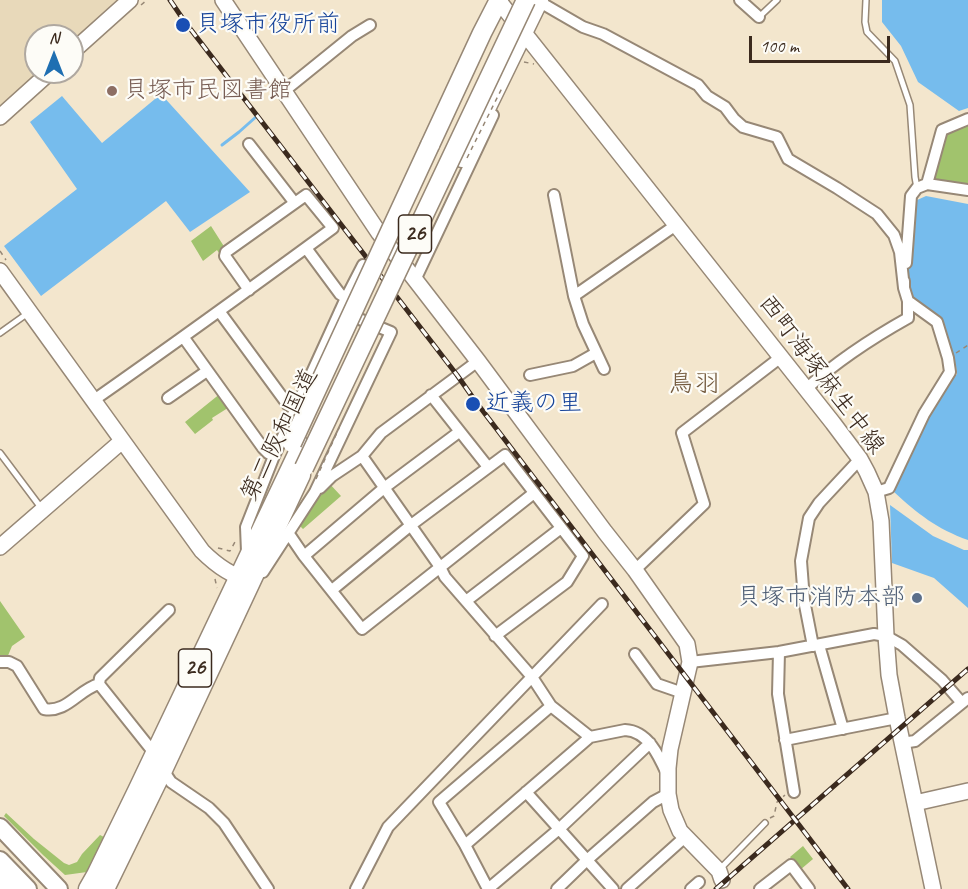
<!DOCTYPE html>
<html>
<head>
<meta charset="utf-8">
<style>
	body { margin:0 }
	#map { position:relative; width:968px; height:889px; overflow:hidden; background:#f3e6cd; font-family:Caveat,sans-serif }
	canvas { display:block }
	.north { position:absolute; left:24px; top:24px; width:60px; height:60px; box-sizing:border-box; background:#fdfcf7; border:2px solid #afa8a0; border-radius:50%; rotate:0deg; font-size:16px; font-weight:700; line-height:24px; text-align:center; color:#3b2a1e }
	.north::after { content:''; display:block; margin:auto; width:21px; height:27px; background:#1f6fb2; clip-path:polygon(50% 0,100% 100%,50% 72%,0 100%) }
	.scale { position:absolute; left:749px; top:36px; width:141px; height:27px; box-sizing:border-box; border:3px solid #3b2a1e; border-top:0; padding-left:8px; font-size:18px; line-height:21px; white-space:nowrap; color:#3b2a1e; -webkit-text-stroke:4px #fdfcf7; paint-order:stroke }
</style>
</head>
<body>
<div id="map">
<canvas width="968" height="889"></canvas>
<div class="north">N</div>
<div class="scale">100 m</div>
</div>
<script>
const ctx = document.querySelector('canvas').getContext('2d');
ctx.lineJoin = 'round';
function fill(path, color) {
  ctx.fillStyle = color;
  ctx.fill(path, 'evenodd');
}
function strokePath(path, color, width, dash) {
  ctx.strokeStyle = color;
  ctx.lineWidth = width;
  ctx.lineCap = dash ? 'butt' : 'round';
  ctx.setLineDash(dash || []);
  ctx.stroke(path);
}
function label(font, color, halo, rows, align = 'center') {
  ctx.font = font + ' Caveat,"Klee One",sans-serif';
  ctx.lineWidth = 4.5;
  ctx.setLineDash([]);
  ctx.textBaseline = 'middle';
  ctx.strokeStyle = halo;
  ctx.fillStyle = color;
  for (const [text, x, y, turn = 0] of rows) {
    ctx.save();
    ctx.translate(x, y);
    ctx.rotate((+turn || 0) * Math.PI / 180);
    ctx.textAlign = isNaN(turn) ? turn : align;
    if (halo) ctx.strokeText(text, 0, 0);
    ctx.fillText(text, 0, 0);
    ctx.restore();
  }
}
fill(new Path2D(`
	M0,0H122L72,44V36H36V72H40L0,107Z`), '#e8d9ba');
fill(new Path2D(`
	M968,124V188L932,181L943,136L950,130Z
	M211,226L225,248L219,253L217,250L203,261L191,241Z
	M221,393L231,406L212,418L213,420L195,434L185,422Z
	M328,482L341,496L303,529L298,524Z
	M0,601L25,637L12,646L7,658H0Z
	M6,813L34,839L64,863L69,865L77,862L82,854L100,835L104,837L87,872L65,875L43,855L4,816Z
	M803,846L813,859L800,870L790,857Z`), '#a1c36d');
fill(new Path2D(`
	M882,0H968V108L959,111L918,82L901,46L882,22Z
	M161,94L250,192L190,232L166,201L41,296L4,246L77,189L30,122L62,96L102,143Z
	M926,196L968,204V540C937,529 918,514 894,492L899,474L929,411L957,374L956,366L942,322L935,313L911,296L907,285L915,201Z
	M890,505L933,536L964,550H968V608L934,578L892,563Z`), '#76bced');
strokePath(new Path2D(`
	M222,145L239,132L257,116`), '#76bced', 3);
const lane = new Path2D(`
	M866,0L865,22L867,32L895,61L910,105L915,177L917,188
	M759,17L777,0
	M0,333L28,313
	M0,453L42,509
	M720,869L765,823`);
const street = new Path2D(`
	M740,0L759,17
	M538,1L583,27L603,34L698,85L707,96L725,107L734,119L743,127L777,137L788,159L837,188L877,214L894,235L900,252L904,288
	M284,91L352,36L370,25
	M249,144L294,202
	M927,184L968,190
	M554,195L574,296L583,324L604,369
	M306,248L340,294L346,298
	M906,263L911,196L917,188L927,184L942,130L968,119
	M415,280L493,115
	M574,296L676,225
	M219,311L288,405L296,409
	M184,338L263,448L268,453L274,456
	M530,375L573,366L596,353
	M806,389C835,363 874,337 908,318V301L904,288V281
	M431,395L488,467
	M168,398L207,371
	M94,400C174,344 254,286 333,228L306,195L226,252L225,256L249,290
	M362,456L440,567L445,577L532,677L551,706L590,737L625,730C648,731 659,756 667,774
	M320,488L332,476L362,456L381,433L478,361
	M876,492L889,488L924,414L950,372L948,358L937,322L908,301
	M289,534L304,556L362,629L534,493
	M247,552L246,527L274,456L346,298L363,265
	M304,556L384,488L459,432
	M635,570L704,504L682,433L781,357
	M263,572L315,492L391,332L340,311
	M332,590L411,525L505,455L583,556L567,582L495,636
	M466,601L561,528
	M169,610L100,678L99,684L154,753L163,770L171,782L209,808L224,823L268,889
	M819,645L843,729
	M813,646L804,600L801,561L809,518L819,503L860,459
	M779,652L778,694L794,792
	M635,654L657,684L683,693
	M0,662H9L17,666L44,709C67,713 78,690 99,684
	M690,662L779,652L874,634L886,636L902,645L942,680L962,703
	M785,740L897,718
	M902,743L915,741L968,698
	M526,792L613,889
	M465,845L590,737
	M356,889L388,827L602,604
	M488,889L465,845L439,802L551,706
	M488,889L559,829L650,743
	M557,889L587,860L653,802L668,794
	M627,889L685,837
	M691,889L699,882
	M760,889L791,865L809,889`);
const secondary = new Path2D(`
	M223,0L379,233L478,361L605,532L635,570L687,644L690,662L670,749L668,768V794L671,810L680,831L719,871L722,880
	M498,0L833,423L860,459L867,472L876,492L881,521L886,636L889,675L897,718L933,889
	M72,52L130,0
	M0,117L50,72
	M0,271L202,551C215,564 231,576 249,580
	M0,547L122,441
	M915,803L968,791`);
const primary = new Path2D(`
	M0,827L59,889
	M0,860L28,889
	M0,879L10,889`);
const highway = new Path2D(`
	M430,145L482,33L499,0
	M462,158L539,0
	M88,889L96,875L137,791L301,446
	M105,889L163,770L301,475`);
strokePath(lane, '#978876', 8);
strokePath(street, '#978876', 14);
strokePath(secondary, '#978876', 18);
strokePath(primary, '#978876', 20);
strokePath(highway, '#978876', 21);
strokePath(new Path2D(`
	M141,5L147,0
	M524,62L534,64
	M0,251L6,260
	M956,353L968,345
	M218,548L230,551L236,540
	M215,579L217,588
	M770,818L774,816L777,802L785,795`), '#978876', 1.5, [4.5, 4.5]);
strokePath(lane, '#fff', 5);
strokePath(street, '#fff', 10);
strokePath(secondary, '#fff', 15);
strokePath(primary, '#fff', 16);
strokePath(highway, '#fff', 18);
const rail = new Path2D(`
	M170,0L185,22L457,375L476,402L848,889
	M716,889L968,669`);
strokePath(rail, '#3b2a1e', 5);
strokePath(rail, '#fdfcf7', 3, [9]);
const highwayBridge = new Path2D(`
	M292,443L430,145
	M304,468L526,0`);
strokePath(highwayBridge, '#978876', 21, []);
strokePath(new Path2D(`
	M467,158L502,88
	M316,479L339,428`), '#978876', 1.5, [4.5, 4.5]);
strokePath(highwayBridge, '#fff', 18);
for (const [x, y, r, color] of [
	[183,25,8,"#1a4fb4"],
	[112,91,6,"#8d6e63"],
	[473,404,8,"#1a4fb4"],
	[917,598,6,"#5c6f8a"]
]) {
  const dot = new Path2D();
  dot.arc(x, y, r, 0, 2 * Math.PI);
  ctx.fillStyle = color;
  ctx.fill(dot);
  strokePath(dot, '#fdfcf7', 2);
}
for (const [x, y, w] of [
	[415,234,33],
	[195,668,33]
]) {
  const box = new Path2D();
  box.roundRect(x - w / 2, y - 19, w, 38, 4.5);
  ctx.fillStyle = '#fdfcf7';
  ctx.fill(box);
  strokePath(box, '#3b2a1e', 1.5);
}
label('bold 22px', '#3b2a1e', null, [
	["26",415,234],
	["26",195,668]
]);
label('24px', '#164399', '#fdfcf7', [
	["貝塚市役所前",196,25],
	["近義の里",486,404]
], 'left');
label('24px', '#785e54', '#fdfcf7', [
	["貝塚市民図書館",124,91]
], 'left');
label('24px', '#3b2a1e', '#fdfcf7', [
	["西町海塚麻生中線",821,375,53],
	["第二阪和国道",280,435,-64]
]);
label('24px', '#4e5e75', '#fdfcf7', [
	["貝塚市消防本部",905,598]
], 'right');
label('26px', '#745b3f', '#fdfcf7', [
	["鳥羽",694,384]
]);
</script>
</body>
</html>
